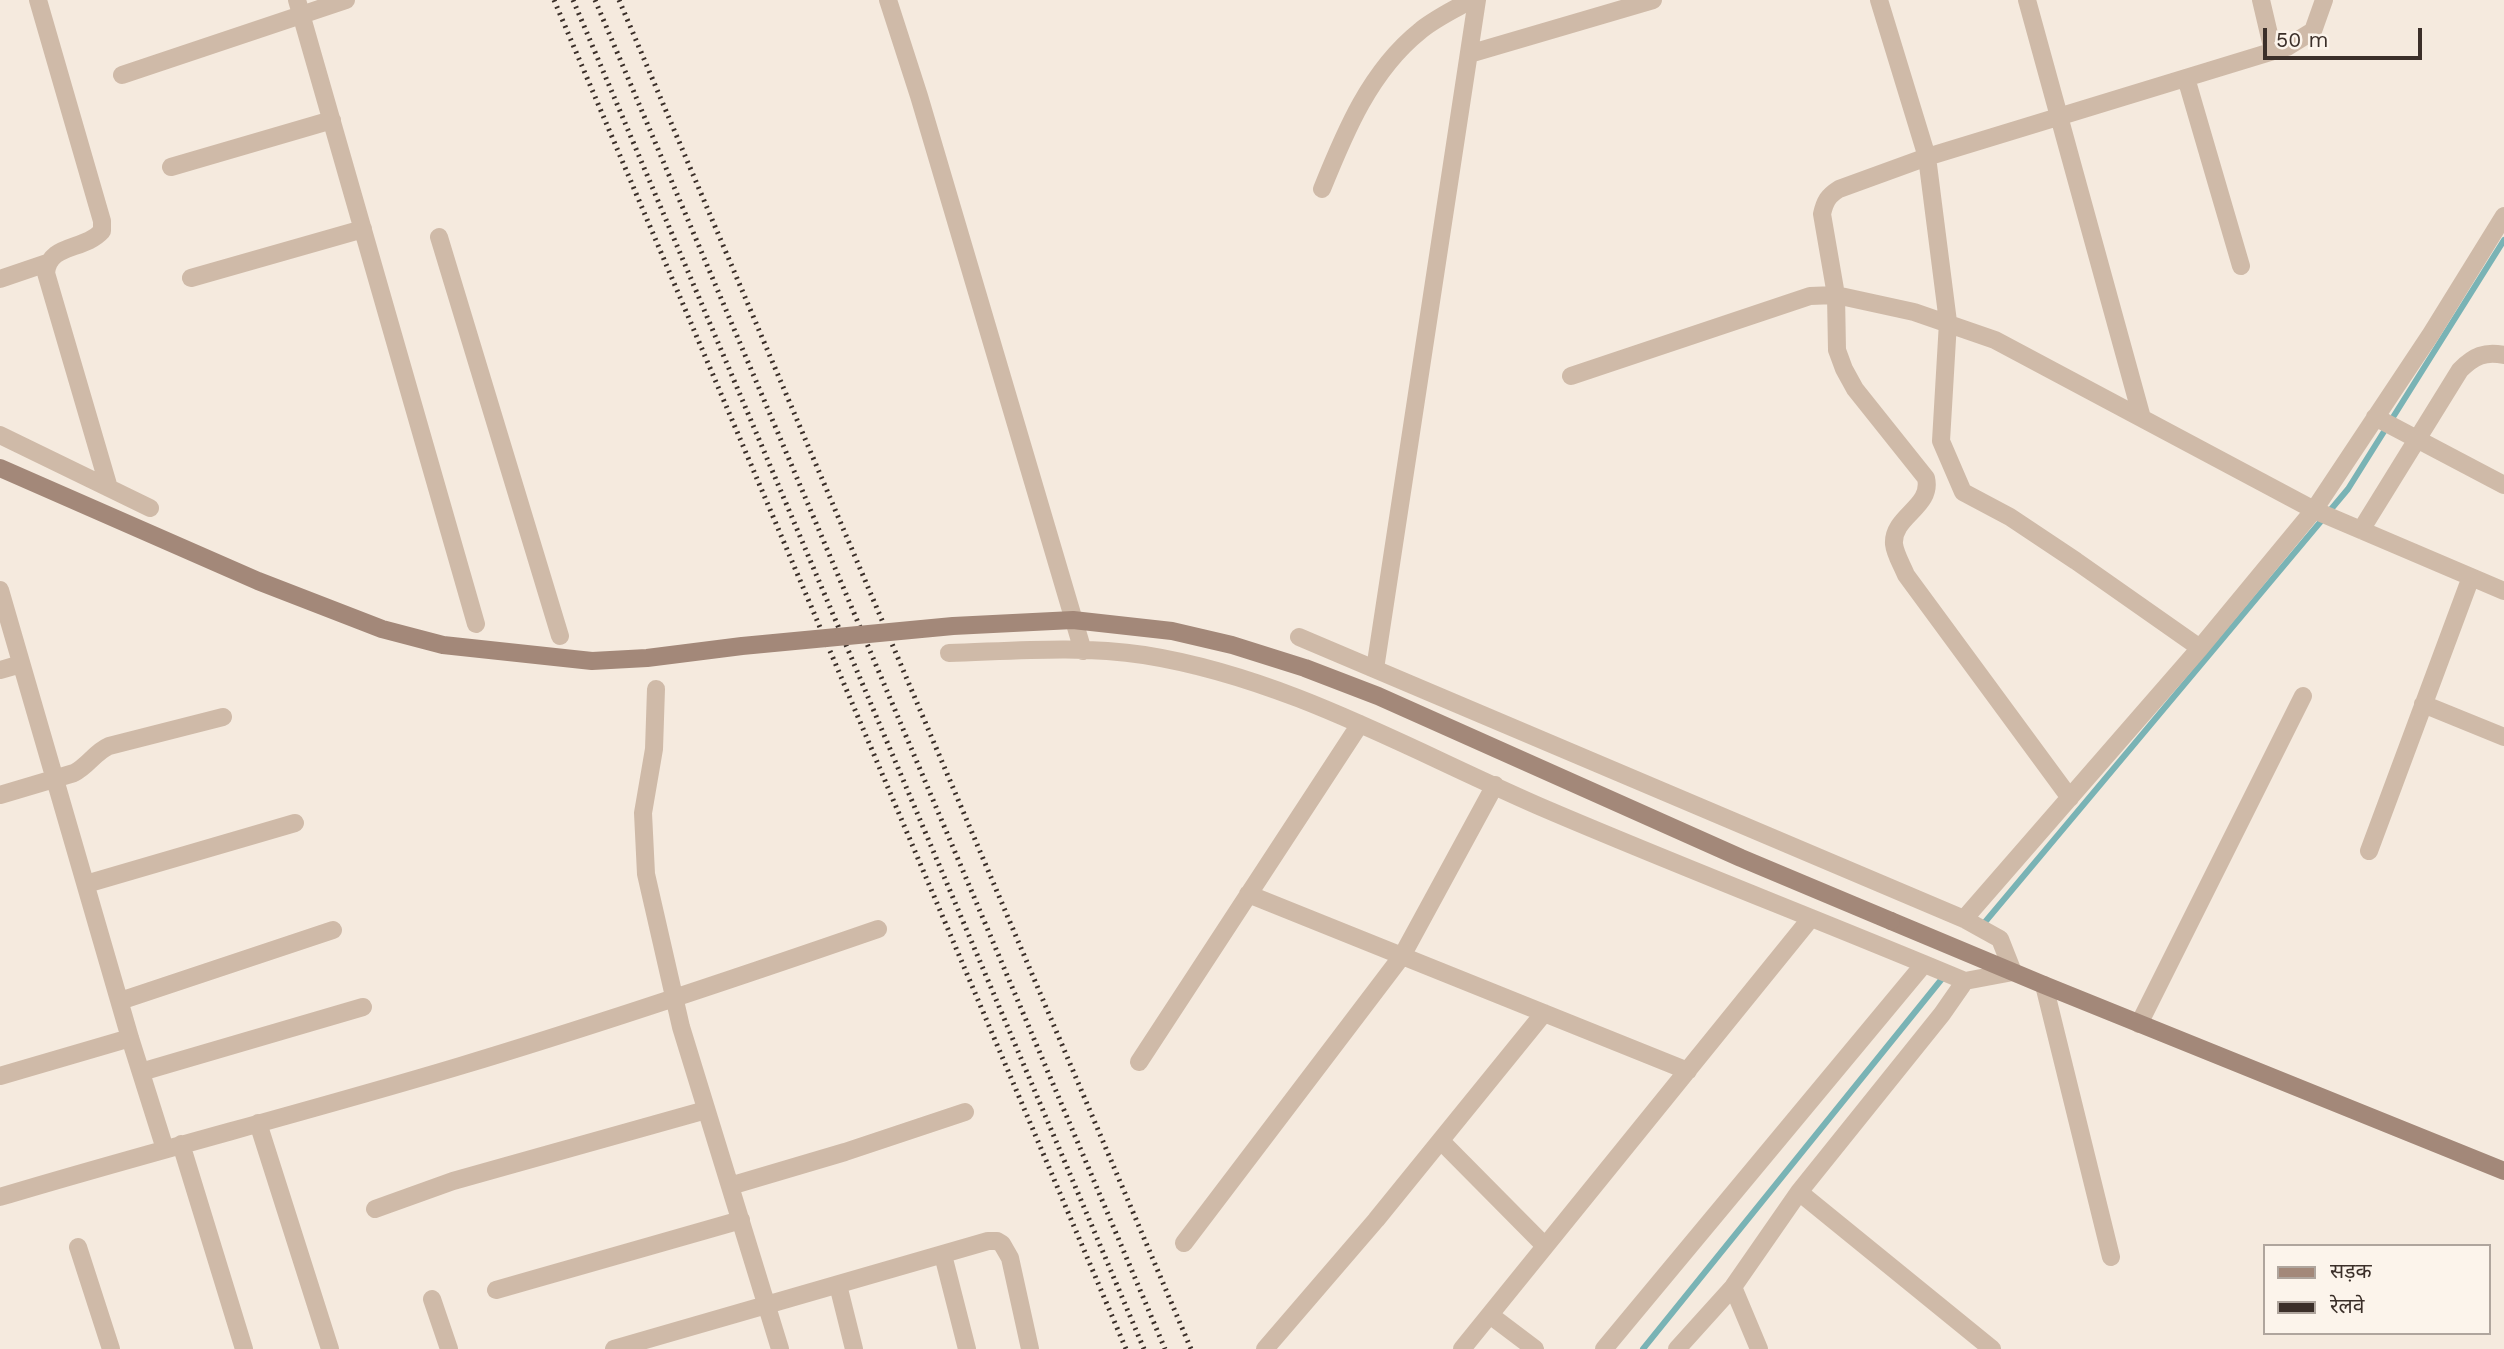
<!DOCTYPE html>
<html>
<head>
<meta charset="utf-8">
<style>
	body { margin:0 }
	#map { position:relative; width:2504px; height:1349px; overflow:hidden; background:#f5eade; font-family:"Work Sans","Noto Sans Devanagari",sans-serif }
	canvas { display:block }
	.legend { position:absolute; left:2263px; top:1244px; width:228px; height:91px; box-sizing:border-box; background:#fcf4eb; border:2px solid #afa59d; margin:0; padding:9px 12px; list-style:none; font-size:21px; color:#3b2f29 }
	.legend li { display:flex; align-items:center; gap:14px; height:35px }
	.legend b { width:35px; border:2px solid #afa59d }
	.scale { position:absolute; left:2263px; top:28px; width:159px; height:32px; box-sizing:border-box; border:4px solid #3b2f29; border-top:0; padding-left:9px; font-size:21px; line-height:24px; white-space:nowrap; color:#3b2f29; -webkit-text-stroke:5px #fcf4eb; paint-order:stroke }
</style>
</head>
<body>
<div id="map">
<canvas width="2504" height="1349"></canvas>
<ul class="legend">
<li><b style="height:9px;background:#a38879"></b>सड़क</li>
<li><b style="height:9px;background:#3b2f29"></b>रेलवे</li>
</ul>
<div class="scale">50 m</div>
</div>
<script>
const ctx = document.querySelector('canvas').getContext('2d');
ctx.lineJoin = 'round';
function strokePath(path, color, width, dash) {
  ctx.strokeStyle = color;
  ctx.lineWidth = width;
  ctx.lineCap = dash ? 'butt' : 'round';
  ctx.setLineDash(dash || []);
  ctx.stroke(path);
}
strokePath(new Path2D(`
	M1980,928L2348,489L2504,240
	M1643,1349L1945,975`), '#79b3b5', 6);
strokePath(new Path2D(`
	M38,0L102,221V231C84,251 49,243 46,273L109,488
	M297,0L476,624
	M888,0L919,96L1083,651
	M1879,0L1927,157L1948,322L1941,441L1963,492L2010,517L2076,561L2200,648
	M2027,0L2142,418
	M2261,0L2273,51
	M1469,54L1653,0
	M122,75L346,0
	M2186,78L2241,266
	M171,167L332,120
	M1322,189C1345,132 1370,71 1420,31C1434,19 1454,10 1470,0
	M439,237L560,636
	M191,278L363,229
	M0,279L47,263
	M1571,376L1810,296L1836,295L1914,312L1995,340L2314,510L2504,591
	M2375,417L2504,485
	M0,435L150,508
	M2361,530L2460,370C2474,356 2485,351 2504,355
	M0,590L130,1038L165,1149
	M949,653C1013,651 1080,645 1144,655C1289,678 1415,753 1548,810C1686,869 1827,923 1965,981L2013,972L2000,939L1964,919L1299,637
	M1375,669L1477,0
	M0,670L21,664
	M656,689L654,749L643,813L646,874L681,1027L780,1349
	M2423,704L2504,737
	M0,795L74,773C88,766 95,752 109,746L223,717
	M2070,798L1906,575C1902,565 1895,554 1894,544C1892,516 1933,507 1926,478L1855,389L1844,369L1837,350L1836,295L1822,214C1825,201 1828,196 1839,189L1927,157L2287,47L2313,31L2324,0
	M2369,851L2471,577
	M86,884L295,823
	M1248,894L1688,1071
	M1964,919L2200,648L2314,510L2431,334L2504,216
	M2044,985L2111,1257
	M120,1001L333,930
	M2139,1024L2303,696
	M1139,1062L1360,724
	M141,1072L363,1007
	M0,1076L130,1038
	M258,1123L330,1349
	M1441,1141L1545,1246
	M181,1144L244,1349
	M730,1186L845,1152L965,1112
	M1799,1192L1992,1349
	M0,1197C153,1151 307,1112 460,1066C600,1024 739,977 878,929
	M375,1209L453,1181L706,1110
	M1184,1243L1402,956L1495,785
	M78,1247L111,1349
	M943,1255L967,1349
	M838,1285L854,1349
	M1733,1287L1759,1349
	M496,1290L741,1220
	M432,1299L449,1349
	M1490,1315L1535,1349
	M614,1349L988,1241H997L1002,1244L1010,1258L1030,1349
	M1265,1349L1376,1220L1544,1013
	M1462,1349L1811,918
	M1604,1349L1924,964
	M1677,1349L1733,1287L1799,1192L1942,1014L1965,981`), '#cfbaa8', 18);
strokePath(new Path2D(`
	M1891,921L2044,985L2504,1171`), '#a38879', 18);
strokePath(new Path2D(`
	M554,0L1126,1349
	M573,0L1144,1349
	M595,0L1165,1349
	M619,0L1191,1349`), '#3b2f29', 5, [2, 5]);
strokePath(new Path2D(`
	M0,468L258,581L382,629L443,645L592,661L647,658L742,646L953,626L1073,620L1172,631L1232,645L1305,668L1378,696L1741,858L1891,921`), '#a38879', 18);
</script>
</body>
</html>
